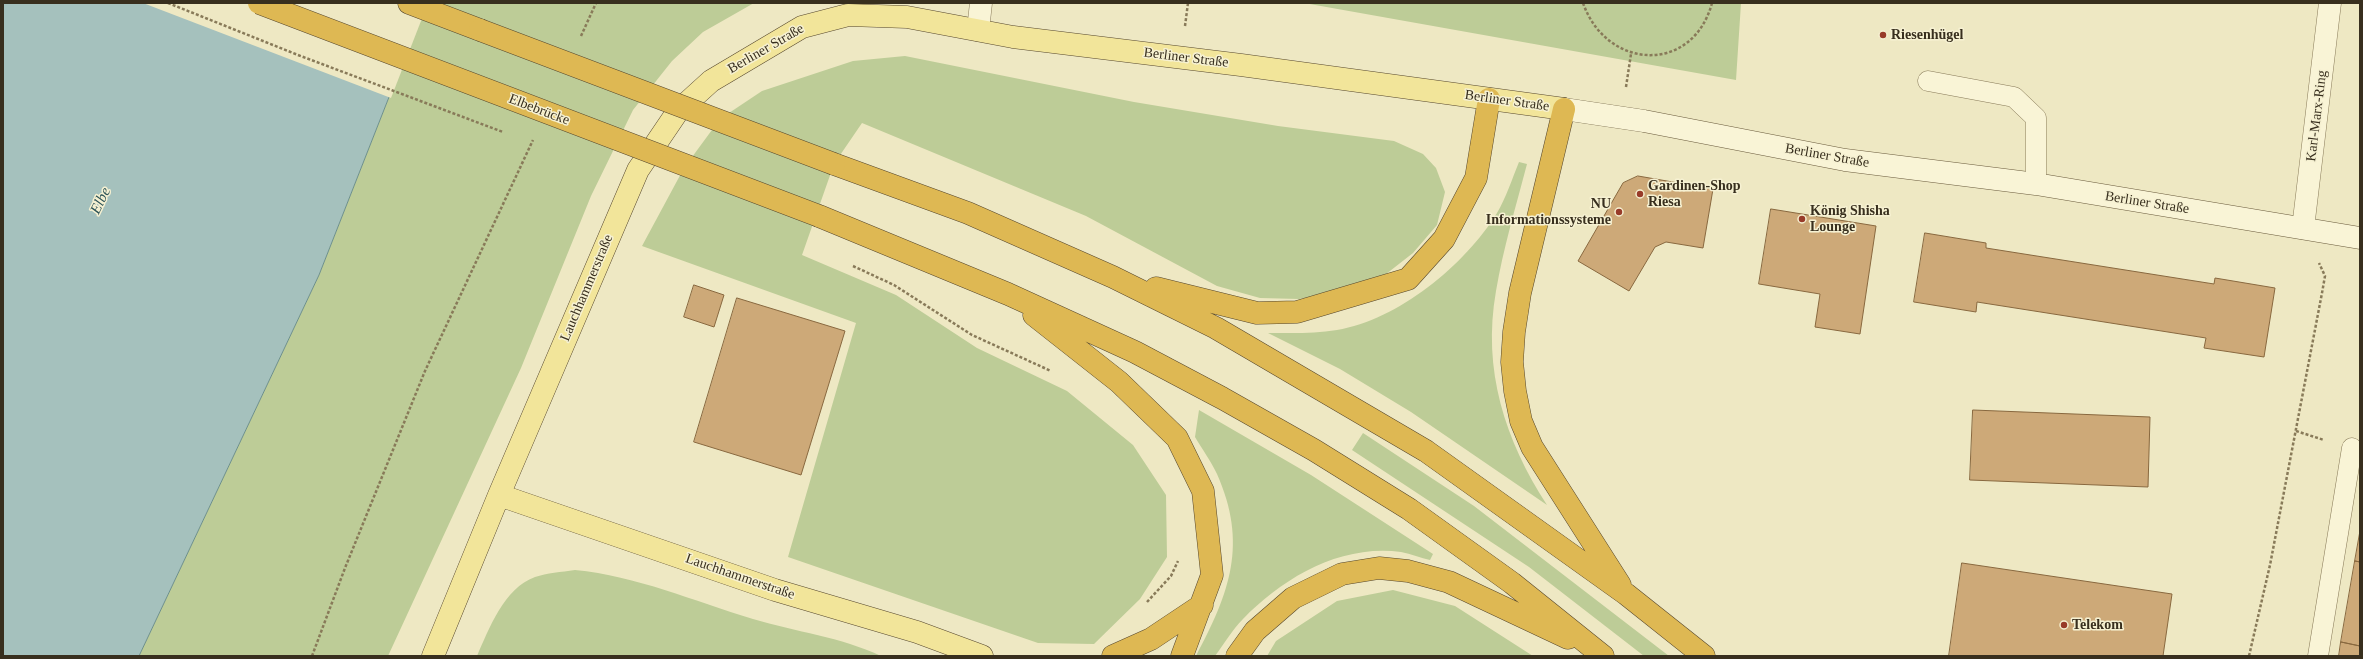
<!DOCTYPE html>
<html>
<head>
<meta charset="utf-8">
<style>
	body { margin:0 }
	#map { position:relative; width:2363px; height:659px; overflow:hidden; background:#eee8c3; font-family:Georgia,serif }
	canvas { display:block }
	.frame { position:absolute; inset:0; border:4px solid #382f1e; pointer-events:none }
</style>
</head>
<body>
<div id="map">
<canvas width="2363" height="659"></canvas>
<div class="frame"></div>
</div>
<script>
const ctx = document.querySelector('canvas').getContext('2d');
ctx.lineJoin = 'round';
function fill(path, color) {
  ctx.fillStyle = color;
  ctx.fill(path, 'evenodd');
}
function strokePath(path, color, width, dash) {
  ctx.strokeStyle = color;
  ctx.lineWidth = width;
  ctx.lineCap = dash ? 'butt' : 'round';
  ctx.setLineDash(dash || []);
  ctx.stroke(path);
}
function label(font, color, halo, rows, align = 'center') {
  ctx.font = font + ' Georgia,serif';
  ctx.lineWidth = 3;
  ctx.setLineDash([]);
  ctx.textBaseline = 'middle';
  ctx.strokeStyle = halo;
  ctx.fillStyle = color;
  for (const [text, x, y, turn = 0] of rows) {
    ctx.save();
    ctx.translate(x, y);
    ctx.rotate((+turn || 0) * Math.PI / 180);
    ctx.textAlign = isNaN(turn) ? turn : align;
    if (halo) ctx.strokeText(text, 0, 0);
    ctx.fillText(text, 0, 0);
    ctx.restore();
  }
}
fill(new Path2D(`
	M426,3H754L703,32L672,61L633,110L591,196L521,368L388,656H139L319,275Z
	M1304,3H1741L1736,80Z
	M905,56L1134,102L1278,126L1394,141L1423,154L1436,168L1445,192L1437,225L1413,253L1381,278L1341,292L1299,299L1260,298L1217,286L1086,216L862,123L834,164L802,255L896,295L977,348L1067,391L1133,445L1166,495L1167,557L1140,599L1094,644L1038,643L788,557L856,323L642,246L684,168L720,119L762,91L853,61Z
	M1519,162L1527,164C1516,206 1503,249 1496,291C1482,370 1505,440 1547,505L1411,412L1340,369L1268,333C1291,333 1314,334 1337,330C1398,320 1465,265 1497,213C1506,198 1512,179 1519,162Z
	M1199,410L1311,475L1433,554L1430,560C1421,558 1411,554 1401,552C1340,544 1283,578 1243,619C1232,630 1224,644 1215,656H1196C1230,592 1248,544 1217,474C1211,461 1202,449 1195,437Z
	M1363,433L1474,506L1669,656H1644L1529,567L1352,450Z
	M575,570C637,576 693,601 753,619C796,632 841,637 881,656H477C489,629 504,588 535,577C547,573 561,572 575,570Z
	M1393,590L1455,606L1533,656H1267L1276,641L1337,601Z`), '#bdcc97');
const water = new Path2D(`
	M3,3H426L319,275L139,656H3Z`);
fill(water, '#a5c1bd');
strokePath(water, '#6c8f8c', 1);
fill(new Path2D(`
	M143,3H428L391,98Z`), '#eee8c3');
const building = new Path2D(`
	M1638,176L1713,189L1703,248L1666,242L1655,247L1629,291L1578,261L1623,183Z
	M1771,209L1876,226L1860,334L1815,327L1820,294L1759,284Z
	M1925,233L1986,243V248L2214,284L2215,278L2275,288L2264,357L2204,348L2206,338L1977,302L1976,312L1914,302Z
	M694,285L724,295L714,327L684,317Z
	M737,298L845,331L801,475L694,442Z
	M1973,410L2150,417L2148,487L1970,480Z
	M2360,531V562L2355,561Z
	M2355,561L2360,562V646L2341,642Z
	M1962,563L2172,594L2163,656H1949Z
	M2341,642L2360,646V656H2339Z`);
fill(building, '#cda978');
strokePath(building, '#88683f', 1);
const lane = new Path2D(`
	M1928,81L2014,97L2036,118V184
	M2318,656L2352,448`);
const street = new Path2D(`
	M978,30L981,3
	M2303,228L2330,3`);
const secondary = new Path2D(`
	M1564,109L1644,121L1845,160L2036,184L2360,238`);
const primary = new Path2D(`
	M499,495L775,590L917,632L982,656
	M433,656L499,495L638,170L678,111L711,81L802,27L848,15L907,17L1013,37L1241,65L1564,109`);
const highway = new Path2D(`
	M409,3L480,30
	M1564,109L1520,293L1514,332L1512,362L1515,391L1521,421L1532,447L1620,585
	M834,164L968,213L1113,277L1216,328L1426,451L1626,594L1704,656
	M819,216L1008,294L1135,352L1222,398L1314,450L1409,509L1512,583L1603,656
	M1156,288L1257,313L1297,312L1408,279L1444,239L1476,178L1489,99
	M1034,315L1119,382L1177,438L1203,491L1212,575L1182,656
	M1113,656L1151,639L1202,605
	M1237,656L1255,631L1293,598L1342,574L1379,568L1408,571L1449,582L1568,638`);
strokePath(lane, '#887a59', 21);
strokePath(street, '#887a59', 23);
strokePath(secondary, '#6a5b3d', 23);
strokePath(primary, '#56472e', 23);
strokePath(highway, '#56472e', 23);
strokePath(new Path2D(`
	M1583,3C1607,71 1693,74 1712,3
	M1185,26L1188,3
	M581,36L596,3
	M1626,87L1631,54
	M853,266L894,285L972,335L1051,371
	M2296,431L2324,440
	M1147,602L1171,576L1178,561
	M312,656L345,568L425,371L533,140
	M2249,656L2270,565L2322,293L2325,276L2319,263`), '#887a59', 2.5, [3, 2]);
strokePath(lane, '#f9f4d6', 20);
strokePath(street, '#f9f4d6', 22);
strokePath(secondary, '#f9f4d6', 22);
strokePath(primary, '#f2e59a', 22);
strokePath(highway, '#deb853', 22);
const highwayBridge = new Path2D(`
	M259,3L819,216
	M480,30L834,164`);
strokePath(highwayBridge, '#56472e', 23, []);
strokePath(new Path2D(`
	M168,3L298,55L503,132`), '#887a59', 2.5, [3, 2]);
strokePath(highwayBridge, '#deb853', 22);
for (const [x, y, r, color] of [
	[1883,35,4,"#983b29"],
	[1640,194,4,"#983b29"],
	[1619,212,4,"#983b29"],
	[1802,219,4,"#983b29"],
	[2064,625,4,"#983b29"]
]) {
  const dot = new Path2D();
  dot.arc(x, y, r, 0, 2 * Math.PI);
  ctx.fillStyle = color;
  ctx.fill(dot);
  strokePath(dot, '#f6f1d2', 1.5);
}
label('bold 14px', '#382f1e', '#f6f1d2', [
	["Riesenhügel",1891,35],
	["Gardinen-Shop",1648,186],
	["Riesa",1648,202],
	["NU",1611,204,"right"],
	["Informationssysteme",1611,220,"right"],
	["König Shisha",1810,211],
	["Lounge",1810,227],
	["Telekom",2072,625]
], 'left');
label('14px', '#382f1e', '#f6f1d2', [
	["Berliner Straße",766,49,-30],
	["Berliner Straße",1186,58,7],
	["Berliner Straße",1507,101,8],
	["Elbebrücke",539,110,21],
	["Karl-Marx-Ring",2317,116,-83],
	["Berliner Straße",1827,156,10],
	["Berliner Straße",2147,203,9],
	["Lauchhammerstraße",587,288,-67],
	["Lauchhammerstraße",740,577,19]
]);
label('italic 15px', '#2d5458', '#f6f1d2', [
	["Elbe",101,201,-64]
]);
</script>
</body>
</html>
